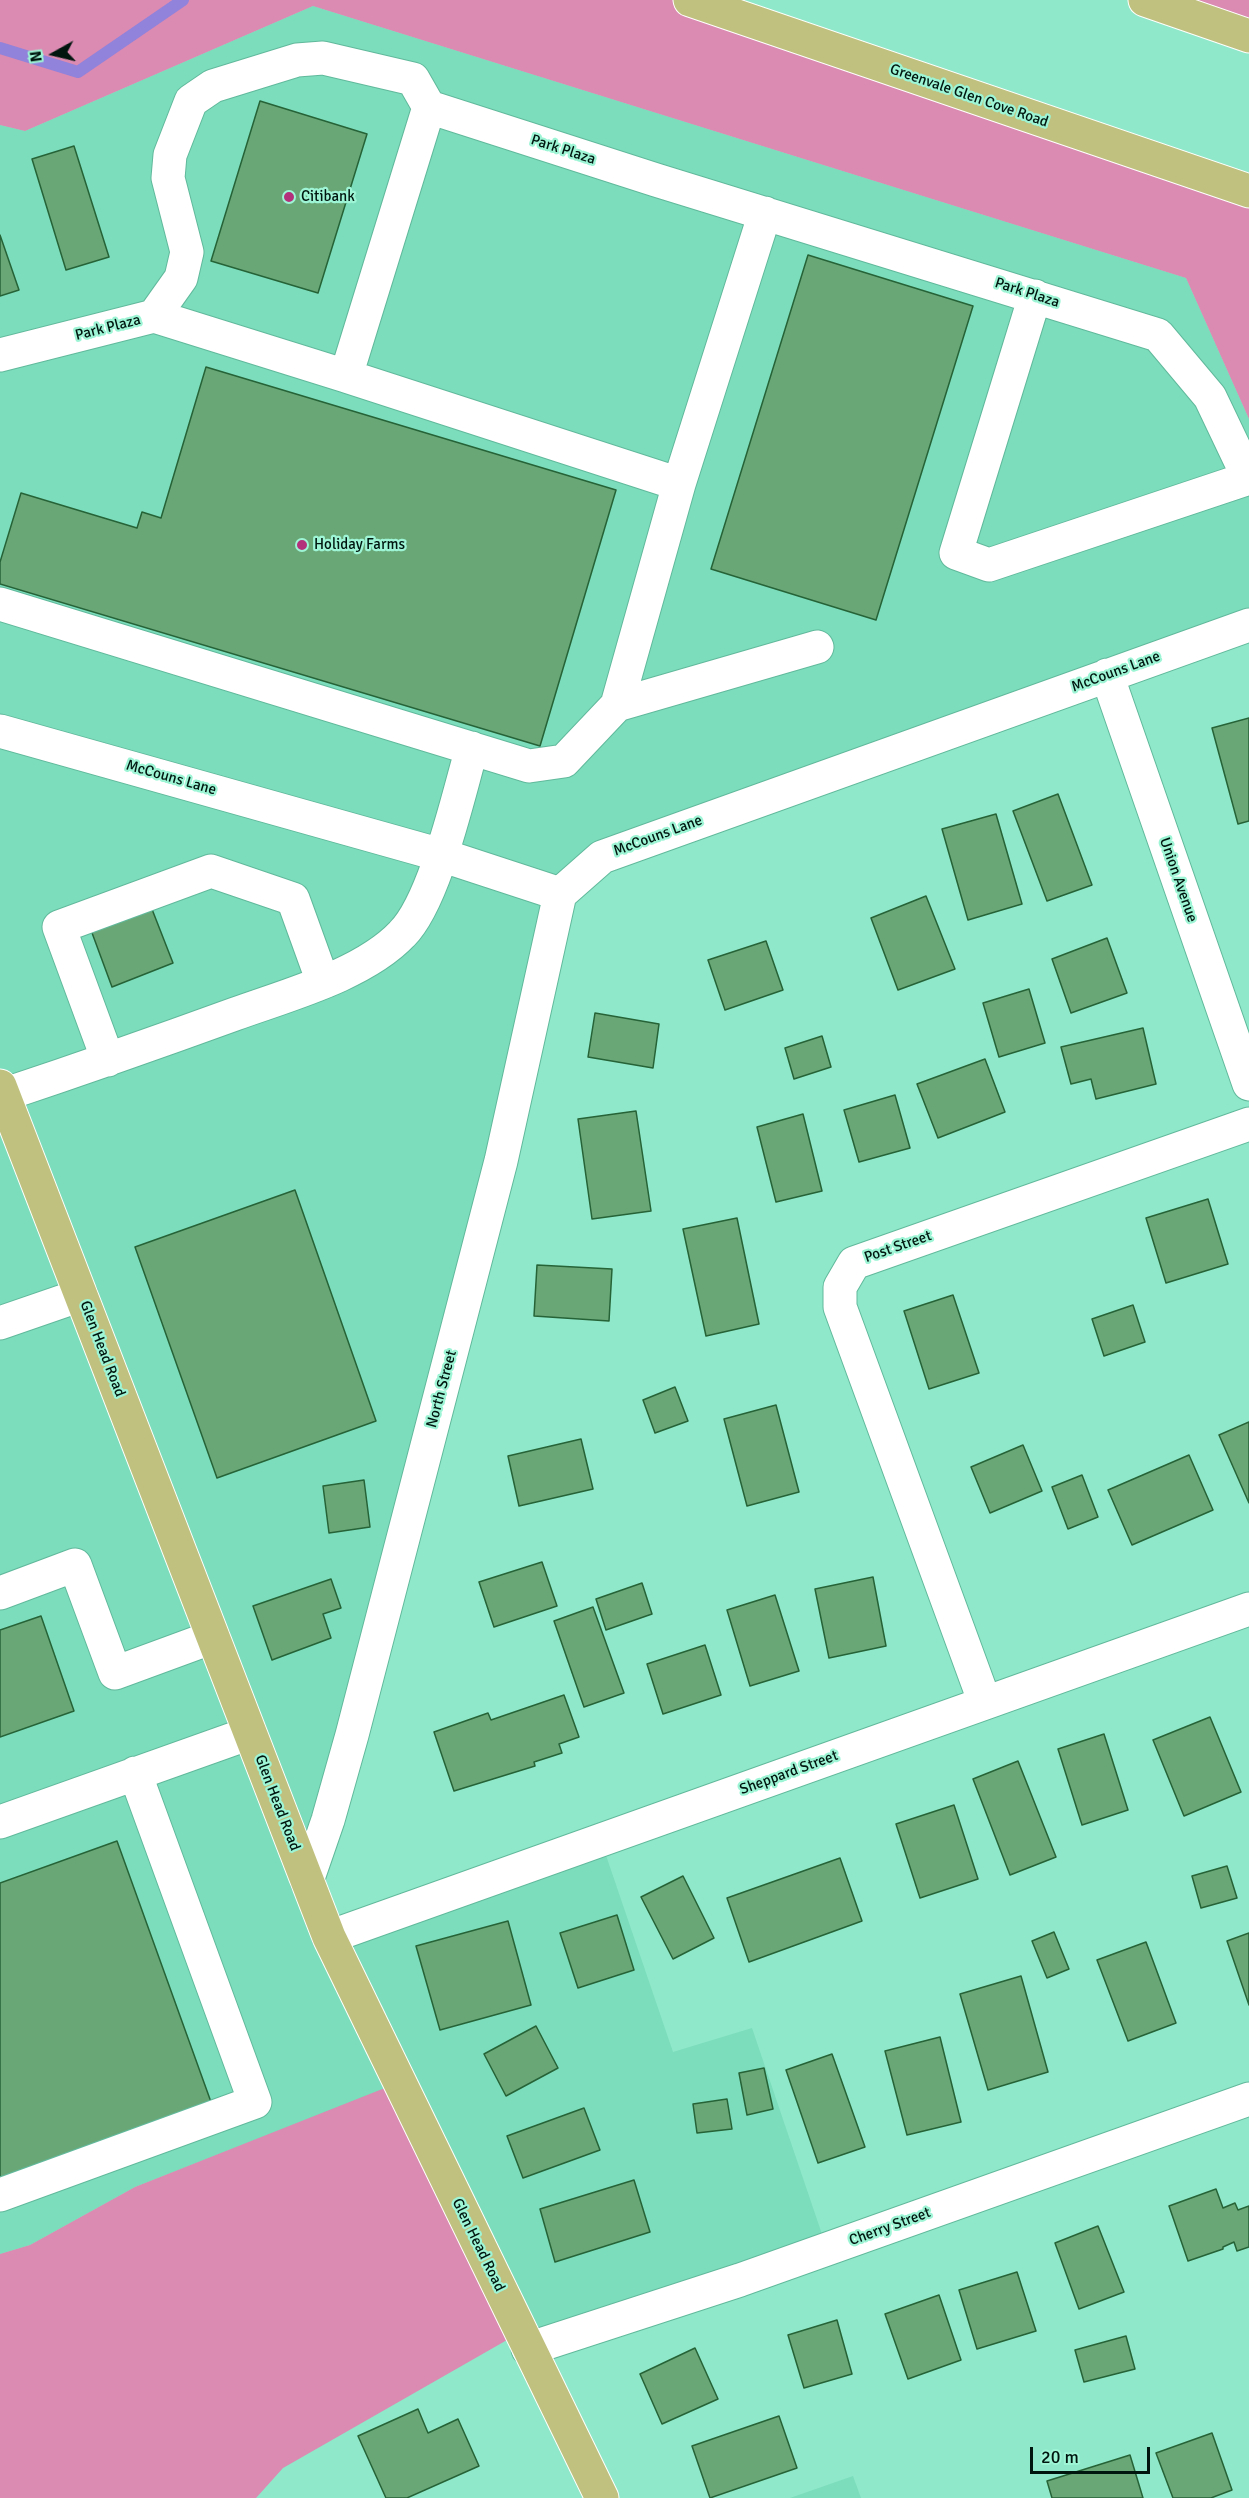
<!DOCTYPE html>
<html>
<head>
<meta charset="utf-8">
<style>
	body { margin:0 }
	#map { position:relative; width:1249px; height:2498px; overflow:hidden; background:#8fe8c9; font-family:Signika,sans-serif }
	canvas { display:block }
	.north { position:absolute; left:24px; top:24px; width:60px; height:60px; -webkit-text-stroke:4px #9df5d6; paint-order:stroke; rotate:262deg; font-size:16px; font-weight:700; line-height:24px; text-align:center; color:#00160f }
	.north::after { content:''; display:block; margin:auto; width:21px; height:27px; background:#00160f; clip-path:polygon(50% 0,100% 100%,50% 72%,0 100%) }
	.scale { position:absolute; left:1030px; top:2447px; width:120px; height:27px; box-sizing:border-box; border:3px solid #00160f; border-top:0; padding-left:8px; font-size:18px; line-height:21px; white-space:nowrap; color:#00160f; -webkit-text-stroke:4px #9df5d6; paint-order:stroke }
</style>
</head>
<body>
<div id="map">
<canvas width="1249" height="2498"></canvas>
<div class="north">N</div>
<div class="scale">20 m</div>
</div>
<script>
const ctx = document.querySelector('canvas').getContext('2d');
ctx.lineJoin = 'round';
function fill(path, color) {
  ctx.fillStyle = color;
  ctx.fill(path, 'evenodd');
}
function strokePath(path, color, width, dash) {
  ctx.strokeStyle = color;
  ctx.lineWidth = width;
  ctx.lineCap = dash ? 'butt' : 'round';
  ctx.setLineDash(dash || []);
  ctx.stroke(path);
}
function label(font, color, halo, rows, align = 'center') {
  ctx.font = font + ' Signika,sans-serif';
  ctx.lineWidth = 4.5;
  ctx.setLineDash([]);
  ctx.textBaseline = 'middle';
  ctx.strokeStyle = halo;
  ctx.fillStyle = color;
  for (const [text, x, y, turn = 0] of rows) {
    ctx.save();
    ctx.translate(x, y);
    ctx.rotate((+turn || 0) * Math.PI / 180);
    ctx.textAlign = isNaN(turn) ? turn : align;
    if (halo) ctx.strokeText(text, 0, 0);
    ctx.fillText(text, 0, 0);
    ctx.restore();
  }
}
fill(new Path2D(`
	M313,6L1186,278L1249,419V625L602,857L560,894L307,1881L329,1937L597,1829L673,2052L752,2028L826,2246L534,2341L400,2083L135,2187L30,2245L0,2254V125L25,131Z
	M853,2476L861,2498H790Z`), '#7bddbc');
fill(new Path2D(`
	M0,0H690L1249,191V419L1186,278L313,6L25,131L0,125Z
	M1169,0H1249V27Z
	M400,2082L521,2332L283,2468L256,2498H0V2254L30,2245L135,2187Z`), '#db8ab1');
strokePath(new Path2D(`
	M0,48L78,72L183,0`), '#9182db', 12);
const building = new Path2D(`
	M260,101L367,134L318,293L211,261Z
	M74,146L109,257L66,270L32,159Z
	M0,235L19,290L0,296Z
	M808,255L973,306L876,620L711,569Z
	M206,367L616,490L540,746L0,584V562L21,493L137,528L142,512L161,518Z
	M1249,718V821L1238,824L1212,728Z
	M1058,794L1092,885L1047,901L1013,811Z
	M996,814L1022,904L968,920L942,829Z
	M926,896L955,969L898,990L871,918Z
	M148,899L173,963L112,987L88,922Z
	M1107,938L1127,993L1071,1013L1052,959Z
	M766,941L783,990L725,1010L708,960Z
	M1029,989L1045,1043L999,1057L983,1003Z
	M595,1013L659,1024L653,1068L588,1057Z
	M1143,1028L1156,1084L1096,1099L1091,1079L1071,1084L1061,1047Z
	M822,1036L831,1067L794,1079L785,1048Z
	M985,1059L1005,1112L938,1138L917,1084Z
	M895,1095L910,1148L859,1162L844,1110Z
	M636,1111L651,1211L592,1219L578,1119Z
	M803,1114L822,1191L776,1202L757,1127Z
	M295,1190L376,1421L217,1478L135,1247Z
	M1208,1199L1228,1264L1166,1283L1146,1218Z
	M737,1218L759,1324L706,1336L683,1229Z
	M537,1265L612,1269L609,1321L534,1316Z
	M953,1295L979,1373L929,1389L904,1311Z
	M1133,1305L1145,1342L1104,1356L1092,1319Z
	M675,1387L688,1421L655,1433L643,1400Z
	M776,1405L799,1492L747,1506L724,1419Z
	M1249,1422V1503L1219,1435Z
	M581,1439L593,1489L519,1506L508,1456Z
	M1023,1445L1042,1491L990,1513L971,1467Z
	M1189,1455L1213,1510L1132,1545L1108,1490Z
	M1082,1475L1098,1517L1068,1529L1052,1487Z
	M364,1480L370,1527L329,1533L323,1486Z
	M542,1562L557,1606L494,1627L479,1582Z
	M873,1577L886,1646L829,1658L815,1589Z
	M331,1579L341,1608L323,1614L331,1638L272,1660L253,1606Z
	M642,1583L652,1614L606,1630L596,1599Z
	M775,1595L799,1671L750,1686L727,1610Z
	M593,1607L624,1693L584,1707L554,1621Z
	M41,1616L74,1711L0,1737V1630Z
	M705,1645L721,1695L663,1714L647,1664Z
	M564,1695L579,1737L559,1744L562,1753L534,1762L535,1766L454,1791L434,1732L488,1713L491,1720Z
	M1210,1717L1241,1792L1184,1816L1153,1740Z
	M1104,1734L1128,1810L1082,1825L1058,1749Z
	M1018,1761L1056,1857L1010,1875L973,1779Z
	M954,1805L978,1879L920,1898L896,1824Z
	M117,1841L211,2102L0,2178V1883Z
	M840,1858L862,1921L749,1962L727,1898Z
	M1227,1866L1237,1898L1201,1908L1192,1876Z
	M683,1876L714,1938L673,1959L641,1897Z
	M617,1915L634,1970L578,1988L560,1933Z
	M508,1921L531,2005L440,2030L416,1946Z
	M1054,1932L1069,1969L1047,1978L1032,1941Z
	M1249,1933V2005L1227,1941Z
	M1146,1942L1176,2023L1128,2041L1097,1960Z
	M1021,1976L1048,2072L988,2090L960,1994Z
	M536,2026L558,2068L506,2096L484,2054Z
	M940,2037L961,2122L907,2135L885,2051Z
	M832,2054L865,2147L818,2163L786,2070Z
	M764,2068L773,2109L747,2115L739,2073Z
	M727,2099L732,2129L697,2133L693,2104Z
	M584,2108L600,2150L523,2178L507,2136Z
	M634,2180L650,2232L555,2262L540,2209Z
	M1216,2189L1223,2208L1235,2203L1238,2210L1249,2206V2247L1237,2251L1234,2242L1223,2247V2249L1188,2261L1169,2206Z
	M1098,2226L1124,2292L1079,2309L1055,2243Z
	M1017,2272L1036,2331L977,2349L959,2290Z
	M939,2295L961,2360L908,2379L885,2314Z
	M837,2320L852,2374L804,2388L788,2335Z
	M1126,2336L1135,2369L1084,2382L1075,2350Z
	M695,2348L718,2399L662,2424L640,2374Z
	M418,2409L428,2433L458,2419L479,2466L407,2498H386L358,2436Z
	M779,2416L797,2468L710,2498L692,2446Z
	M1212,2433L1232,2490L1211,2498H1173L1156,2453Z
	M1130,2455L1143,2498H1052L1047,2481Z`);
fill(building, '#6aa777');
strokePath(building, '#266337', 1.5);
const minor = new Path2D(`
	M429,107L346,376L679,484
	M1035,296L956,553L989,565L1249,478
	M154,316L346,376
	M0,355L154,316L181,278L187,252L168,178L170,155L191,101L213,86L297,60L323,58L413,79L429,107L656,180L1158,335L1210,397L1249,479
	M0,604L529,766L564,761L617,705L679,484L765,213
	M1107,675L1249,1084
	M617,705L817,647
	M0,731L441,855L560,894
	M560,894L602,857L1249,625
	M108,1060L59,927L211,871L293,899L323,982
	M3,1095C81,1069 158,1042 235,1014C287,995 363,975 402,934C435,901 458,796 472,748
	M0,1323L81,1295
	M0,1593L75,1565L115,1673L213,1637
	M985,1703L840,1307V1287L854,1263L1249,1124
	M0,1822L250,1733
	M307,1881L328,1820L352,1735L501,1161L560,894
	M329,1937L1249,1609
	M0,2195L255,2102L135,1773
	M528,2349L740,2280L1249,2099`);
const major = new Path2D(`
	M690,0L1249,191
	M1145,0L1249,36
	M0,1086L329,1937L602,2498`);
strokePath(minor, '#61b99c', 35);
strokePath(major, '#fff', 35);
strokePath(minor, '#fff', 33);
strokePath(major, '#c0c17f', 33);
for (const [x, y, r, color] of [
	[289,197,6,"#b3317b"],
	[302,545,6,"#b3317b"]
]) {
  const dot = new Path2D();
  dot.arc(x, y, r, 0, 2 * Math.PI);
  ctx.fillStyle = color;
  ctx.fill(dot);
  strokePath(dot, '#9df5d6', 2);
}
label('15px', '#00160f', '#9df5d6', [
	["Greenvale Glen Cove Road",969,96,19],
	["Park Plaza",563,150,18],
	["Park Plaza",1027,293,18],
	["Park Plaza",108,328,-14],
	["McCouns Lane",1116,672,-20],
	["McCouns Lane",171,778,16],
	["McCouns Lane",658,836,-20],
	["Union Avenue",1178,880,71],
	["Post Street",898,1247,-19],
	["Glen Head Road",102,1349,69],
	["North Street",442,1389,-75],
	["Sheppard Street",789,1773,-20],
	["Glen Head Road",277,1803,69],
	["Cherry Street",890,2227,-20],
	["Glen Head Road",478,2245,64]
]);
label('15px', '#00160f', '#9df5d6', [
	["Citibank",301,197],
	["Holiday Farms",314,545]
], 'left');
</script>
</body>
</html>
